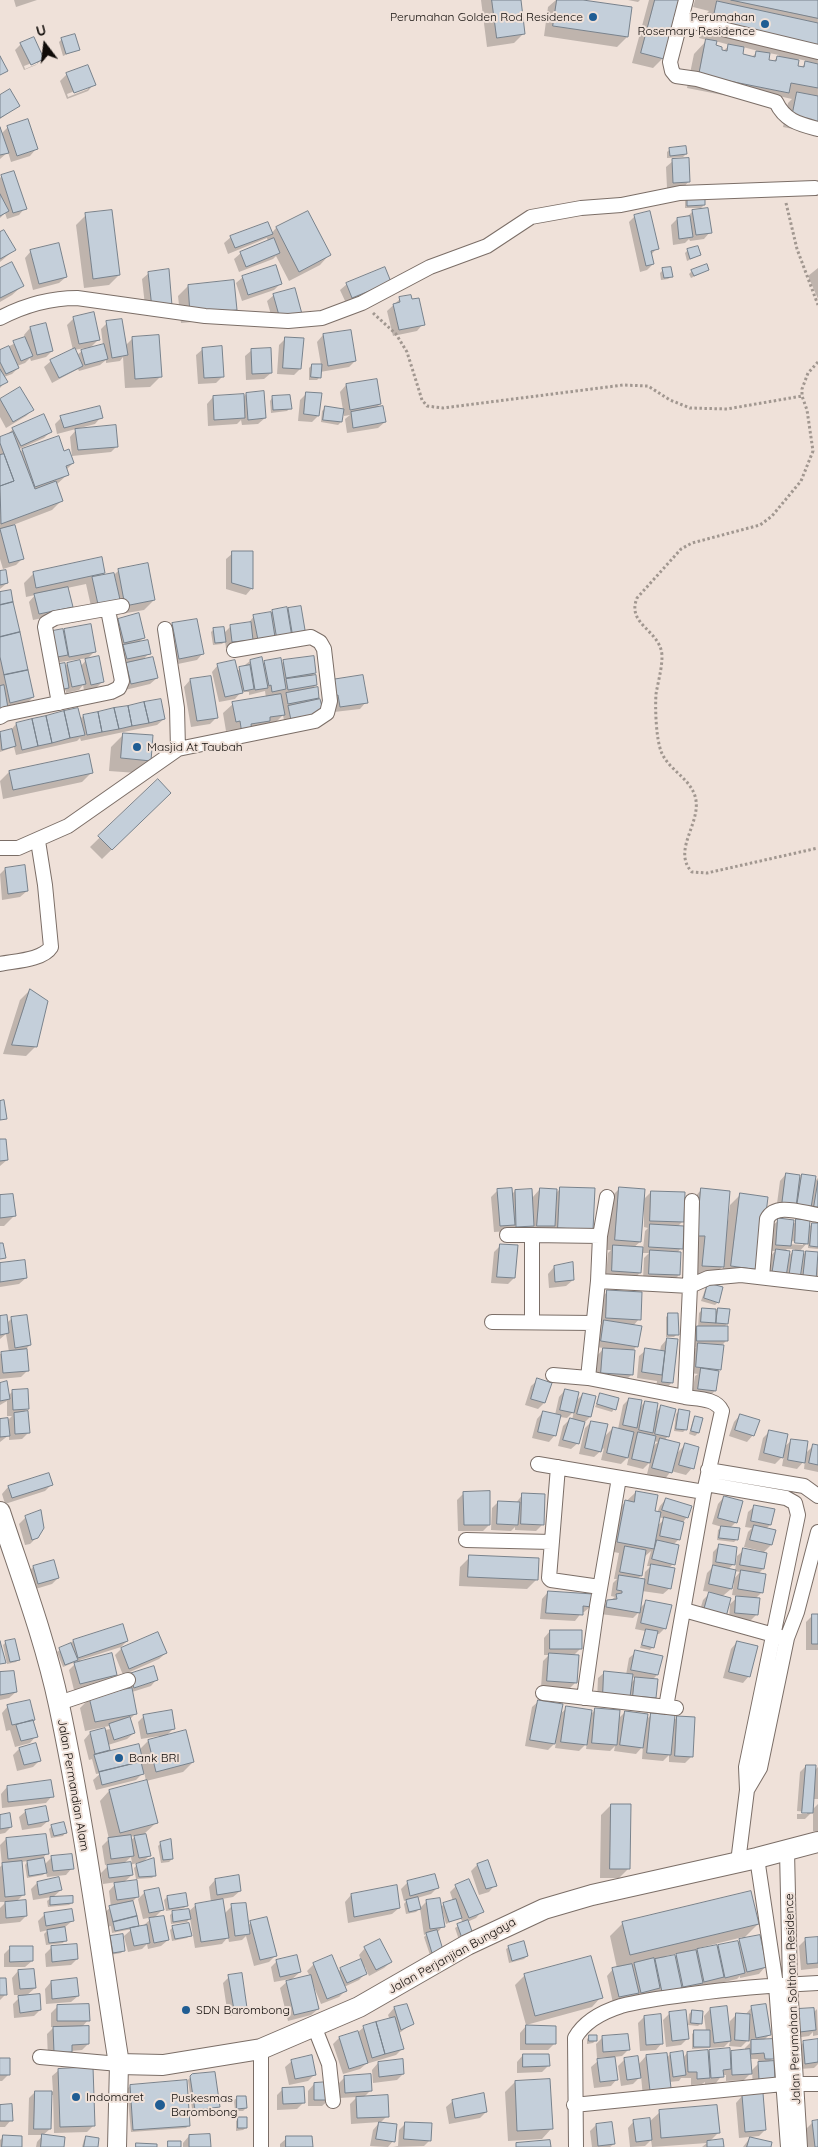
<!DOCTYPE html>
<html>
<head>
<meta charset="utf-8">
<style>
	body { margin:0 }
	#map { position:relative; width:818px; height:2147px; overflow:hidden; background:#efe1d9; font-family:Quicksand,sans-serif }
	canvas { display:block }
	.north { position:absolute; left:20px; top:20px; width:50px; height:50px; -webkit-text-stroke:4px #efe1d9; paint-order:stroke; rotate:345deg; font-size:14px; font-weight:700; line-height:20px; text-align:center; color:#100c09 }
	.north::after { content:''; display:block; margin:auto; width:18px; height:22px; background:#100c09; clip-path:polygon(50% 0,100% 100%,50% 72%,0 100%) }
</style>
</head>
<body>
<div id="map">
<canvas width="818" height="2147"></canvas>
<div class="north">U</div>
</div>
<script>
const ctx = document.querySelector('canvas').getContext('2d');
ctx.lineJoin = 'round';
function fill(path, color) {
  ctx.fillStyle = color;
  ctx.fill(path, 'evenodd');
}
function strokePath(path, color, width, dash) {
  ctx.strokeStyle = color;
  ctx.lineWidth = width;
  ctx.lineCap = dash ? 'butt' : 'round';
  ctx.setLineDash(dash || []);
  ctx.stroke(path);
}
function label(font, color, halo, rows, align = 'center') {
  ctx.font = font + ' Quicksand,sans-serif';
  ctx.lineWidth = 4;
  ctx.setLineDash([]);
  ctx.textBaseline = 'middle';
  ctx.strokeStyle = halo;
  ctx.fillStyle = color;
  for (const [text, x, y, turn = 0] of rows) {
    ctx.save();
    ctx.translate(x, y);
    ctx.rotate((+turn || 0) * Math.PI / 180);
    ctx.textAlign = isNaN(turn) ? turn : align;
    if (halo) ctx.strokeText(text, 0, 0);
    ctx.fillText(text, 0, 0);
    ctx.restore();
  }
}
fill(new Path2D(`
	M14,0H37L16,7Z
	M481,0H519L524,33L514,43L487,47Z
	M556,0H575L627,37L617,47L544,36L548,7Z
	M628,0H640L638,2Z
	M649,0H677L663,58L653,68L632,63Z
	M695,0H818V134L783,127L788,103L792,99L783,97L774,105L687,88L694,54L707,40L699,38L704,16L709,11L693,7ZM715,41L730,45L723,51L715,46ZM743,47L758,51L752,57L741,55ZM769,53L779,55L773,62L768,61ZM798,59L807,61L801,68L796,67Z
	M62,39L79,49L63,56L59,42Z
	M21,44L42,59L36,65L24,70L15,50ZM37,61V64L25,69L24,66Z
	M67,74L94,84L88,91L67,99L60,81ZM88,86V89L68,97L67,94Z
	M0,97L18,106L0,119Z
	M8,127L36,149L30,156L11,162L8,152L0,159V128L2,133Z
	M670,149L686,154L683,157L667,158V152Z
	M673,161L689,181L683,188H667L666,167Z
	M2,176L25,208L19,215L7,219L5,213L0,218V178Z
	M685,199L704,205L701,208H685Z
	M693,211L710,232L704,239L690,241L689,239L685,243L673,245L671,225L677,219L686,218Z
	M307,212L329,255L320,265L289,281L276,256L273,259L239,272L234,259L241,253L268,242L267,238L228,254L224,243L231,237L271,234L276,228Z
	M86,215L119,275L109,285L84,288L76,225Z
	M635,216L657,248L651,255L653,264L647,270L640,272L629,222Z
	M0,234L14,250L0,262Z
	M688,250L700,255L687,261L685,253Z
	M31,251L66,277L59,283L33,290L25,258Z
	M818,268V299L808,276Z
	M0,270L22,286L12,295L0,302Z
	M663,270L671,277L668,279L661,280L660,273Z
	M708,270L691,278L689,274L692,271Z
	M149,273L171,305L146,314L142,279Z
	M243,277L280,284L274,290L242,301L236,283Z
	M347,284L383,288L346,303L340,290Z
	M188,286L235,309L226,319L181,323L178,296Z
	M274,295L300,313L274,325L267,301Z
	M400,299L423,324L417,331L393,336L387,311Z
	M74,318L99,339L91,347L74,350L77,355L82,351L103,345L101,329L107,323L125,346L133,338L160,377L150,387L125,388L123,357L120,361L106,363V360L100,365L79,371L78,369L52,383L44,367L51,361L73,350L67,325Z
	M30,328L52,351L46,357L31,361L30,358L25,363L17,366L18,368L12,374L4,377L6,381L0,388V351L25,338L24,335Z
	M323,335L355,361L349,367L320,372V377L317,380H309V368L312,365H321L317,342Z
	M286,338L300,369L294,375L277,374L279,345Z
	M203,349L223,376L216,383L198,384L196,355Z
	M252,350L271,373L264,379L246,380L245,356Z
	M376,380L380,404L375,409L385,422L378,428L347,433L345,419L350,415L344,416L340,392L346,385Z
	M20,389L32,410L26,416L6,428L0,417V400Z
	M307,393L318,416L312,422L298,421L300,400Z
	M246,394L265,418L258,424L242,425L241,420L237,424L208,426L207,404L213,397L243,398Z
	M272,398L290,408L287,411L271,413L270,401Z
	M325,408L341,422L338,425L321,422L322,411Z
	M101,417L95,424L57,434L55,424L61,418Z
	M13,429L51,431L44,438L17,450L20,453L22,450L63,452L73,463L66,470L68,474L56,485L62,500L52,510L13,525L23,558L16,565L3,569L0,559V438L7,435Z
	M76,430L117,446L111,452L72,456L70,437Z
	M233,553L252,588L246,595L226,589V559Z
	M119,570L154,600L144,610L115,615H93L86,584L67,588L71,606L65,613L33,620L29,602L35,595L26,597L24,583L33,574L104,572L99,577L113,576Z
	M0,572L7,583L0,589Z
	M0,594L33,697L27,703L0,714Z
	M286,609V612L289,610L305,635L246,645L226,648L225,641L222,644L213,645L211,632L214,629L224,633L231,626L248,624L254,616Z
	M138,615L144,637L138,643L149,653L142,661L157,678L150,684L125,690L120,671L128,663L120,665L118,653L123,647L117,649L112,626L118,620Z
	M173,625L203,653L197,660L173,665L166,631Z
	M65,630L94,652L88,658L46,664Z
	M86,660L103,681L96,688L84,690L83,685L79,690L66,693V690L62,694L64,668L67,664L81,666Z
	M250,661L262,665L265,662L281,664L283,662L315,672L311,677L316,685L311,690L317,689L322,713L285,726L283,715L274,724L233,743L231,730L226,731L223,713L233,704L266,698L265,691L249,695V692H241L235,699L219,702L212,672L218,665L236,672Z
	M190,680L217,717L210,724L191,727L184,687Z
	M325,687L366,702L360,709L334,712Z
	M83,716L164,719L157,725L81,741L80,738L77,741L16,755L14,747L0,752V733L10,731L16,724L80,719Z
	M124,734L150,760L137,773L109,771L111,747Z
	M9,772H92L82,782L3,799L0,781Z
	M158,781L170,793L102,859L90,847Z
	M5,869L27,891L20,897L2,900L0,874Z
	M30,990L36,1046L26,1056L3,1054L20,1000Z
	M0,1141L7,1160L0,1166Z
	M786,1174L798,1180L802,1175L814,1182L818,1178V1213L776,1211L780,1181Z
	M561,1188L592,1229L532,1232V1227L526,1232L510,1231L494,1232L491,1197L497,1191L511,1195L515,1191L532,1198L540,1189L555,1194Z
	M620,1188L643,1200L651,1192L682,1222L677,1227L681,1248L677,1253L679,1275L673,1281L643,1280L644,1258L649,1253H641L640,1273L633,1279L606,1277L608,1253L611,1250H606L610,1198ZM642,1209H644V1227L648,1228L645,1231L643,1249L633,1248L640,1242Z
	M701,1190L726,1221H728L730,1205L740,1195L758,1269L748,1279L722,1276L723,1266L712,1277L693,1275L692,1200Z
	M0,1196L14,1216L4,1226H0Z
	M779,1220L792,1225L797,1221L808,1228L812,1224L818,1225V1249L808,1248V1242L799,1252L802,1256L806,1252L818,1257V1287L766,1281L770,1257L775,1251H770L772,1226ZM788,1241L803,1242V1245L788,1244ZM787,1249H795L788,1257L785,1251Z
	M501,1245L514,1278L508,1284L491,1283L494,1252Z
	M0,1264L26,1278L19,1284L0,1287Z
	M554,1267L573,1280L566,1286L549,1288L548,1274Z
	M708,1284L718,1302L715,1305L701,1301L706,1287Z
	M607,1292L639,1319L633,1326L637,1346L632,1351V1374L625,1381L595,1379L597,1356L604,1348L595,1347L598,1328L602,1324H600L601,1298Z
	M718,1309L727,1324L723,1328L727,1340L721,1346L720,1369L718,1371L715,1391L708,1397L692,1395L695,1376L698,1374L690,1373L692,1350L696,1347H691V1333L698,1327L699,1313L702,1310L715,1313Z
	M669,1314L677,1334L674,1337H666V1317Z
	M0,1318L6,1324L12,1318L30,1345L26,1349L28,1370L21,1377L0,1379V1354L9,1352L6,1334L0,1339Z
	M667,1339L672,1382L666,1389L656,1388L657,1381L637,1378L639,1356L646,1350L660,1351L661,1346Z
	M538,1380L544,1403L538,1409L525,1405L531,1386Z
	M0,1384L8,1396L13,1391L27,1409L23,1413L28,1433L22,1439L9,1440V1435L0,1442V1420L7,1421L12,1416H7V1401L0,1405Z
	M565,1390L575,1402L583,1394L594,1397L590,1417L583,1424L578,1443L571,1449L558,1446L563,1426L570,1419L572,1420L574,1411L567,1418L560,1417L555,1435L549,1442L532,1438L537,1419L543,1412L555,1415L559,1397Z
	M601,1394L614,1409L612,1412L595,1407Z
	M629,1399L639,1408L645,1402L655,1413L661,1407L668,1436L664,1441L676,1454L685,1445L692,1468L686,1475L671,1471L665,1479L647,1474L650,1462L643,1469L627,1465L629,1456L621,1464L601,1460L604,1448L594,1457L579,1454L585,1428L591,1422L604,1437L613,1428L618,1429L623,1405ZM654,1441L658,1442L652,1447Z
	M679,1411L686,1429L683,1432L674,1431L676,1414Z
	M740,1415L753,1435L747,1442L729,1436L734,1422Z
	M696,1417L702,1419L698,1433L695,1436L689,1434L693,1420Z
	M769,1432L783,1448L792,1440L805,1454L813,1446L818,1447V1472L804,1469L805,1460L797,1469L782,1466L784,1455L775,1464L758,1460L763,1438Z
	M48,1474L52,1484L45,1491L5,1504L2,1494L8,1487Z
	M636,1492L653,1512L657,1513L660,1506L666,1499L687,1517L683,1522L679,1539L673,1545V1564L669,1568L670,1588L663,1594L642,1591L640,1608L647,1601L665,1628L659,1634H656L653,1647L650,1650L640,1648L645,1631L635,1629L639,1612L633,1618L600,1614L601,1607L615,1597L611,1596L613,1583L617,1579H614L619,1553L608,1551L616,1511ZM659,1517L665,1519L657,1526ZM651,1551L647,1566H651L645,1572L644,1580L637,1579L641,1576L644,1557Z
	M464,1493L490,1524L483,1531H458L457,1500Z
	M523,1494L542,1525L536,1531L515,1530V1527L511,1531L491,1530L492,1508L498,1502L516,1503Z
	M724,1497L736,1522L730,1528L737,1539L734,1542L717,1540L718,1530L722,1527L712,1524L718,1504Z
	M755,1506L770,1525L766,1529L774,1531L771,1545L763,1553V1569L758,1574L762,1592L755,1599L757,1614L751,1620L729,1619L730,1604L739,1596L732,1595L734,1583H732L731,1589L698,1617L703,1600L711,1592L703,1591L707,1573L712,1568L713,1552L719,1546L734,1564L728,1569L735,1571L737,1556L744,1550L761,1553V1551L744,1547L748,1532L752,1528L745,1527L748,1512ZM735,1571L740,1572L733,1580Z
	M40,1512L37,1537L30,1544L25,1545L19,1524L25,1518Z
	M470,1557L537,1579L527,1589L459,1586L460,1567Z
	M53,1562L58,1578L52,1584L32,1590L27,1574L33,1567Z
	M548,1592L591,1606L584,1612H582L575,1621L540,1619L542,1599Z
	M812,1616H818V1650H806V1622Z
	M122,1626L127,1641L121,1647L80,1660L81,1662L116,1674L110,1681L74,1690L69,1670L78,1661L63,1667L57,1652L73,1641Z
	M550,1631L580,1649L573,1656L575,1683L569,1689L541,1687L543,1661L549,1655H544V1638Z
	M6,1642L18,1660L16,1662L7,1664L3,1645Z
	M737,1642L749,1676L743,1683L723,1678L731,1649Z
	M121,1649L166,1653L159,1659L123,1675L115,1655Z
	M636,1652L657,1675L652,1680H656L655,1698L648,1704L597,1700L598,1678L605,1672L626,1675L629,1658ZM631,1677L636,1678L631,1683Z
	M0,1674L16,1692L9,1698L0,1700Z
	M157,1679L151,1686L132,1692L136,1713L129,1720L134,1733L127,1739L108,1745L109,1750L106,1753L139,1750L148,1741L160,1738L159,1736L141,1739L138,1722L144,1716L174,1728L165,1737L193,1762L183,1772L146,1781L144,1772L136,1780L96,1790L93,1780L101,1773L96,1774L92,1759L89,1760L84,1740L90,1733L110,1729L109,1726L85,1731L80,1708L90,1698L127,1691L124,1682Z
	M29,1701L36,1736L30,1743L15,1747L10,1730L6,1731L2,1713L8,1706Z
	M539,1701L560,1714L567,1708L589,1716L596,1709L618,1719L625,1712L646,1720L652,1714L673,1722L677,1717L692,1756L685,1763L669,1762V1755L663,1761L642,1759L643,1746L636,1754L614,1751L615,1746L610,1751L586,1749L587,1743L579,1751L555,1748L556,1742L548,1750L525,1746L532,1707Z
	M19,1749L40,1760L33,1767L17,1771L13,1755Z
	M806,1766L814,1771L818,1767V1799H812L811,1811L818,1804V1831H813V1811L805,1819H797V1814H807V1812L797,1811L800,1772Z
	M7,1787L52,1796L46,1803L2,1808L1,1794Z
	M109,1791L156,1823L145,1833L150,1855L141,1864L155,1875L152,1878L136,1879L134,1868L140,1862L130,1865L132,1875L123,1883L138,1896L132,1902L138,1925L134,1929L143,1926L153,1917L143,1919L138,1899L145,1892L163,1909L153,1919L168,1940L161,1946L148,1949L147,1944L142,1949L128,1952L124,1936L132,1929L112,1933L111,1926L107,1927L103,1914L111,1907L109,1891L117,1882L103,1884L101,1873L110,1864L105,1865L102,1846L109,1839L100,1801ZM137,1835L130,1841V1837ZM131,1857L132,1863L123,1864Z
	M611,1805L629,1868L619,1878H600L601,1815Z
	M26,1811L48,1821L41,1827L22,1830L19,1817Z
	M0,1816L11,1827L5,1833L0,1834Z
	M52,1826L65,1833L63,1836L51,1838L49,1829Z
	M6,1839L47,1853L43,1858L44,1865L52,1857L72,1868L66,1875L47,1877L46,1872L43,1875L27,1878L25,1865L28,1861L21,1862L24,1894L16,1902L26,1916L20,1922L0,1924V1908L6,1902H0V1867L2,1865L0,1845Z
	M161,1843L172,1859L169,1862L161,1863L158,1846Z
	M477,1865L495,1885L489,1892L479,1895L471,1871Z
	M434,1876L437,1888L431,1894L417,1898L419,1909L416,1912L406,1914L404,1904L407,1900L404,1901L401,1889L407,1883Z
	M215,1880L240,1891L233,1897L222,1899L224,1914L232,1906L247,1926L251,1923L275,1956L269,1962L254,1966L246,1936L242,1940L229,1942L228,1937L222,1944L195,1948L190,1918L187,1922L171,1924L170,1915L173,1912H188L196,1905L211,1902L209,1887Z
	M37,1883L61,1890L52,1898L72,1903L69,1905L48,1907L47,1901L52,1897L33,1900L31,1889Z
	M456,1886L482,1911L476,1918L467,1922L460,1943L455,1928L463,1923L460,1917L446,1924L443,1913H441L443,1926L437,1933L442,1950L430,1955L424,1937L427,1934L424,1935L420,1908L426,1902L440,1908L444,1904L453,1901L450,1892Z
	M351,1895L399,1908L392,1914L348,1923L345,1902Z
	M167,1897L187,1905L184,1908L166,1911L164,1900Z
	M44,1915L72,1921L64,1928L65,1940L63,1943L46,1945L44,1934L48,1930L40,1932L38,1921Z
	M623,1923L758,1924L742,1940L765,1967L759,1974L740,1978V1976L737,1979L656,1998L655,1992L635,1998L634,1996L631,1999L613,2003L607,1976L613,1969L617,1968L610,1936ZM743,1937L737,1943L700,1950L699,1948ZM680,1953L675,1958H667L666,1956ZM675,1988L657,1995L656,1992Z
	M173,1927L190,1935L187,1938L172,1941L170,1930Z
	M111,1937L124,1950L121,1953L110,1955L108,1940Z
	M818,1938V1968L801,1970L799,1946L806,1939Z
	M11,1947L32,1961L25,1967H4V1954Z
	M509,1947L527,1956L524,1959L509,1963L506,1949Z
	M51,1948L77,1959L71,1965L46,1967L45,1954Z
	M365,1948L391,1962L384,1968L369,1976L365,1967H363L365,1974L359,1980L344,1987L345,1991L339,1997L321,2004L314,1987H313L318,2009L311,2015L288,2021L280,1988L290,1979L274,1982L271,1967L277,1961L300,1972L290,1981L310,1976L307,1971L314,1964L338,1972L341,1969L361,1960L359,1955Z
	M18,1971L35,1988L26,1996L40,2010L34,2016L14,2018L13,2004L22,1995H14L12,1978Z
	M525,1975L601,1997L592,2007L526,2025L515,1985Z
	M229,1977L246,2007L239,2014L228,2016L223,1983Z
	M0,1980L6,1994L0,2000Z
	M51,1982L78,1996L71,2002L46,2004L45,1989Z
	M58,2006L88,2020L82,2027L88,2044L82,2050L71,2051L64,2058L48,2059L47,2034L54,2027H51V2013Z
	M752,2007L769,2035L763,2041L773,2058L768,2063L774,2079L753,2086L752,2072L744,2080L726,2081V2075H722L716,2083L705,2084V2082L702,2084L691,2085V2078H681L679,2081L669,2082L670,2088L663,2094L643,2097L641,2076L633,2084L621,2086L618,2066L624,2060L636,2058L638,2065L646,2056L667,2058L670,2054L683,2058L687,2053L707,2054L709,2051L729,2054L731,2052L745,2051V2048L750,2043L749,2039L741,2047L729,2046L730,2041L724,2047L692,2049V2034L695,2031H706L704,2016L710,2009L730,2029V2021L737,2014L745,2015ZM750,2059H758L759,2063L750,2072Z
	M394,2008L413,2023L398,2034L402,2049L396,2055L366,2064L360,2069L343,2074L333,2044L339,2038L357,2033L364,2027L390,2020L388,2015Z
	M817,2009L818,2035L813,2036V2032L809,2036L794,2038L791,2017L813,2013Z
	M692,2011L701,2023L698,2026L688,2025L689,2014Z
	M669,2014L687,2039L681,2045L666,2047L663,2020Z
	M644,2017L662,2043L656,2050L640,2051L638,2023Z
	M526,2026L554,2044L548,2050H520V2033Z
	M590,2036L596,2040L593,2043L587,2044V2039Z
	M603,2037L628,2050L622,2056L614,2057L617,2079L611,2086L594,2088L591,2067L598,2061L608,2059L607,2057L597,2058L596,2044Z
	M818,2041V2064L814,2068L799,2069L797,2049L803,2043Z
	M523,2055L548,2066L542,2072L517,2073V2062Z
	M0,2059L9,2074L2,2081H0Z
	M292,2061L315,2074L308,2081L289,2085L285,2067Z
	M378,2063L403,2074L397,2080L373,2083L372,2070Z
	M59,2070L94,2125L87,2132L54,2133L53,2095H51L50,2129L43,2135L62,2147H36L37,2142L43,2135H28L29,2098L35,2092H53L52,2076Z
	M192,2075L218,2107L217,2108V2106L192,2109L188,2080Z
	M345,2077L370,2091L363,2098L387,2116L380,2123L393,2141L388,2147L370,2146L373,2130L380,2122L351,2124L350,2104L357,2097L339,2098L338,2084Z
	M515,2082L551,2129L542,2139L508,2141L505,2092Z
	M314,2084L329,2100L322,2106H308V2091Z
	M130,2086L189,2125L186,2128L131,2132L127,2089Z
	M283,2089L303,2103L297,2109L277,2110V2095Z
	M742,2096L765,2130L759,2136L739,2138L736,2103Z
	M237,2098L246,2108L243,2111H235L234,2100Z
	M453,2101L486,2112L480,2118L449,2124L446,2107Z
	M0,2106L11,2120L5,2127H0Z
	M660,2112L718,2133L709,2142L723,2147H702L707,2143L652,2147L651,2140L645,2146L630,2147L628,2128L634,2121L649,2122Z
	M239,2118L246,2128L243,2130L236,2131V2121Z
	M818,2121V2147H805L803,2132L813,2122Z
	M406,2123L430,2140L424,2146L393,2147L398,2146L399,2130Z
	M596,2125L614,2144L610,2147H592L590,2131Z
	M189,2136L210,2147H183V2143Z
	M3,2137L20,2147H0V2140Z
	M87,2137L96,2147H82L84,2140Z
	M287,2138L311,2147H280V2144Z
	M750,2138L770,2147H743Z`), '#0003');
const building = new Path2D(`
	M492,0H521L525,34L497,38Z
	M557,0H583L632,7L628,37L553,26Z
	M655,0H679L664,59L641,53Z
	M731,0H818V18Z
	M717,1L818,23V48L712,25Z
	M75,34L80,50L66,54L61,38Z
	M34,37L44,59L31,65L20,43Z
	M706,39L717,41L716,45L722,47V50L727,51L728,44L744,47L743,54L755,57L756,51L770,53L769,60L776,61L777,56L799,60L798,66L804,67L805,61L818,64V88L791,83L789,93L699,75Z
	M0,56L8,71L0,75Z
	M88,65L96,85L74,93L66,73Z
	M10,89L20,106L0,118V95Z
	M797,92L818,96V122L792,117Z
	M28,119L38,149L17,156L7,126Z
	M0,127L9,153L0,155Z
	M686,146L687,154L670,156L669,148Z
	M689,158L690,182L673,183L672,159Z
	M14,171L27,209L13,213L1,175Z
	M0,194L9,211L0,216Z
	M705,194V205L687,206V195Z
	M708,208L712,233L696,235L692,210Z
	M112,210L120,275L93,279L85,213Z
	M308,211L331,255L299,272L276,227Z
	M650,211L659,249L651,251L654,264L646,266L634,215Z
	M690,216L693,237L679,239L677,218Z
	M268,222L273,234L235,248L230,236Z
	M4,230L16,250L0,259V232Z
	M274,238L280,253L246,267L240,252Z
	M59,243L67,277L39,284L30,250Z
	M698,246L701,255L690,259L687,249Z
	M12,262L24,286L0,298V268Z
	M707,264L709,270L694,276L691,270Z
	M276,265L282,284L248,295L242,276Z
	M385,267L391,282L352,298L346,283Z
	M671,267L673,277L664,278L662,268Z
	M169,269L172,306L152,308L148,272Z
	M234,280L237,310L190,314L188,285Z
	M295,288L302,314L280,319L273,294Z
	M411,295L412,299L419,298L425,325L399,330L393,304L400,302L399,297Z
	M94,312L100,340L79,344L73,317Z
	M122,319L128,355L112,358L106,321Z
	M46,323L53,351L37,355L30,327Z
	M351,330L356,361L328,366L323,334Z
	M159,335L162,377L135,379L132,337Z
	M25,337L33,356L21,361L13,341Z
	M285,337L304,338L301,369L283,368Z
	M104,344L108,359L85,365L81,350Z
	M9,346L19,368L6,374L0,362V350Z
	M222,346L224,377L204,378L202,348Z
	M75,348L83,366L59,378L50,360Z
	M271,348L272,373L252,374L251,349Z
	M312,364H322L321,378L311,377Z
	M0,369L8,382L0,386Z
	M377,379L381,404L350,410L346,384Z
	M20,387L34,410L13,422L0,399Z
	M264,391L266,418L248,420L246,393Z
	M306,392L322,393L319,416L304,414Z
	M244,394L245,418L214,420L213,396Z
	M290,395L292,409L273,410L272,396Z
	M100,406L103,418L64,428L60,416Z
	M325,406L344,409L342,422L323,420Z
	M383,406L386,422L353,428L351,412Z
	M44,414L52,432L21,446L12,428Z
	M116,425L118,447L78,450L75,429Z
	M13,432L35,489L56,481L63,501L1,524L0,486L14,481L0,443V437Z
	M59,436L64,451L69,449L74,463L66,466L69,475L35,487L22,449Z
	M4,454L14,481L0,486V455Z
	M15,525L24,559L9,563L0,529Z
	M232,551H253V589L232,583Z
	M102,557L105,573L36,588L33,572Z
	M148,563L155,600L125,606L118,569Z
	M6,570L8,583L0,585V571Z
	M114,573L121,604L99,609L92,577Z
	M68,587L73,607L39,614L34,594Z
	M11,590L13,602L0,605V592Z
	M13,602L20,632L0,637V605Z
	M301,606L306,636L293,638L288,608Z
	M287,607L292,637L277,640L272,610Z
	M271,612L275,637L258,640L253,615Z
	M139,613L145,638L124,643L118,619Z
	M197,619L204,654L179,659L172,623Z
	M251,622L253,640L232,642L230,625Z
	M91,624L96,652L69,657L64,629Z
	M224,627L226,642L215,643L213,628Z
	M63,629L68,655L52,658L47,632Z
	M20,632L28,670L4,675L0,657V637Z
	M148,640L151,654L127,659L123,645Z
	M99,656L104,682L91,685L85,659Z
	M314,656L316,673L286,678L283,660Z
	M153,657L158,678L131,684L126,663Z
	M262,657L268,688L255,690L250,660Z
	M281,658L286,689L272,692L271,685L269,686L264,661Z
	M80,660L86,684L72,687L67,663Z
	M235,660L243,693L225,697L217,664Z
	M65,663L69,688L58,690L53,665Z
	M250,665L254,689L244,691L239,667Z
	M28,670L34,697L10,703L4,675Z
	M316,675L317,685L288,690L286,679Z
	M363,675L368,703L340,707L338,695L333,696L331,680Z
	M211,676L218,718L197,721L190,679Z
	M4,685L8,708L0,709V686Z
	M318,687L319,698L288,704L286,693Z
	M281,694L285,715L270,717V721L251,724L252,732L242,734L240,721L236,722L232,702Z
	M161,699L165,719L149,723L144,702Z
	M320,699L324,714L291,720L288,706Z
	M144,702L149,723L132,726L128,706Z
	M128,706L132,726L119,729L114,708Z
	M78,708L85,735L70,738L64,711Z
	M114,708L119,729L102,732L98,712Z
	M64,711L70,738L52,743L46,716Z
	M98,712L102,732L87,735L83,715Z
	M46,716L52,743L38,746L32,719Z
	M32,719L38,746L22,750L16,723Z
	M12,729L16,746L2,750L0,732Z
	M123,733L153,735L151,761L121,758Z
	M89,754L93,773L13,790L9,771Z
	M158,779L171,793L112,850L98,836Z
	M25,865L28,891L8,894L5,868Z
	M30,989L48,1001L37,1047L12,1045Z
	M4,1100L7,1119L0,1120V1101Z
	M0,1139H6L8,1160L0,1161Z
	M786,1173L800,1175L796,1207L782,1205Z
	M802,1174L816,1176L811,1208L797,1206Z
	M818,1181V1207H814Z
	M560,1187L595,1188L593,1230L558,1228Z
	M619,1187L645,1189L641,1242L615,1240Z
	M512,1188L515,1225L500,1226L497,1189Z
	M540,1188L557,1189L555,1226H537Z
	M701,1188L730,1191L724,1267L702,1266L705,1236H697Z
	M532,1189L534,1226L516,1227L515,1190Z
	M651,1191L685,1192L684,1222L650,1221Z
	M740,1193L768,1197L759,1270L731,1266Z
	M13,1194L16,1216L0,1218V1195Z
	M778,1218L794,1220L791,1246L776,1245Z
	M796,1219L810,1220L808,1244L795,1243Z
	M812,1223H818V1247L810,1246Z
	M650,1224L684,1226L683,1249L649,1247Z
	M0,1243H3L6,1258L0,1259Z
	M500,1244L518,1245L515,1278L497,1277Z
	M613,1245L643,1247L641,1273L612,1271Z
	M776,1249L790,1251L786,1277L772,1275Z
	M650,1250L681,1252L680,1275L649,1274Z
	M793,1250L804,1251L800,1279L789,1278Z
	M806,1251L818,1252L816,1281L803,1279Z
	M25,1260L27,1278L0,1282V1263Z
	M573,1262L574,1280L555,1282L554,1266Z
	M708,1283L723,1287L719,1303L704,1298Z
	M607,1290L642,1292L641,1320L606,1318Z
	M702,1308L716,1309V1323L701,1322Z
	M718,1308L730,1309L728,1324L716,1323Z
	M668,1313H678L679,1335H668Z
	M7,1315L9,1333L0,1335V1316Z
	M27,1315L31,1345L15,1348L11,1317Z
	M604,1320L642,1326L638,1347L601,1341Z
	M697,1326H728V1341H697Z
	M667,1338L678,1339L673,1383L662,1382Z
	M698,1343L724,1345L721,1370L696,1367Z
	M603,1348L635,1350L633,1375L601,1373Z
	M645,1348L665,1351L662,1375L642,1372Z
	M27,1349L29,1371L3,1373L1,1352Z
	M701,1368L719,1371L716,1391L698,1389Z
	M537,1378L552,1383L545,1403L531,1399Z
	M7,1381L10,1399L0,1401V1383Z
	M28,1389L29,1409L13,1410L12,1390Z
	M565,1389L579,1392L574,1413L560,1410Z
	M583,1393L596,1396L591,1417L577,1414Z
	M600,1393L619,1398L616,1410L597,1404Z
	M629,1398L642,1400L637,1428L623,1425Z
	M645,1401L658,1403L653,1433L639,1430Z
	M661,1405L676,1409L669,1437L655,1434Z
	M679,1409L690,1411L687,1430L676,1429Z
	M28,1411L30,1433L15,1434L14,1413Z
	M543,1411L561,1415L556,1436L538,1432Z
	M740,1414L760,1420L754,1436L735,1430Z
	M695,1416L703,1418L699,1433L691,1431Z
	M8,1418L10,1436L0,1437V1419Z
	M570,1418L585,1422L579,1444L563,1440Z
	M591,1421L608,1424L601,1452L585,1448Z
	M613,1427L634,1432L628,1458L607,1453Z
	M769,1430L788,1434L783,1458L764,1453Z
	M638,1432L656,1436L650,1463L632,1459Z
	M660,1438L680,1443L672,1473L652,1468Z
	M791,1439L808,1441L805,1463L788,1460Z
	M685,1443L699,1447L694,1469L679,1465Z
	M813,1444L818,1445V1465L809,1463Z
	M49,1473L53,1485L12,1498L8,1486Z
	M490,1491V1525H464L463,1492Z
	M636,1491L658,1495L655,1511L661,1512L654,1549L617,1542L625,1500L634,1502Z
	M522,1493L545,1494L544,1525L521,1524Z
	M724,1496L743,1501L737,1523L718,1518Z
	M666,1498L692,1506L688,1518L662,1510Z
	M498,1501L520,1502L518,1525L497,1524Z
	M754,1505L775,1509L771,1525L751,1521Z
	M41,1510L44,1528L38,1538L32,1540L25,1516Z
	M664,1517L684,1522L680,1540L660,1536Z
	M754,1525L776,1530L772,1545L750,1540Z
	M721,1526L740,1528L738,1540L719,1538Z
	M657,1540L679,1545L675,1565L652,1559Z
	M719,1544L737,1547L735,1565L716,1562Z
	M625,1546L646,1550L642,1576L620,1572Z
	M743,1548L767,1553L764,1569L740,1565Z
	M469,1555L539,1558L538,1580L468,1577Z
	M54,1560L59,1578L38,1584L33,1566Z
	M651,1564L675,1568L671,1589L648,1584Z
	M713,1565L736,1570L732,1589L709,1584Z
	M741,1570L766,1574L763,1593L738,1589Z
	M619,1575L645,1579L640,1613L606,1607L607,1600L617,1599L616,1594L622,1593V1591L617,1590Z
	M548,1591L593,1594L592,1607L583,1606V1615L546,1613Z
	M709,1592L731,1598L726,1617L704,1610Z
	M736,1596L760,1598L758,1615L735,1613Z
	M646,1600L672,1605L666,1629L641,1623Z
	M812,1614H818V1644H812Z
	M123,1624L128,1641L78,1658L73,1640Z
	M646,1629L658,1631L654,1648L642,1645Z
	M550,1630H582V1649H550Z
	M158,1632L167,1653L129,1669L121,1648Z
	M15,1639L20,1660L10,1662L5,1641Z
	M0,1641L6,1663L0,1664Z
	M737,1641L758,1646L750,1677L729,1672Z
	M71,1643L78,1660L65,1665L59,1648Z
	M635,1650L663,1656L658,1675L631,1670Z
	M112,1653L117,1675L80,1684L74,1663Z
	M549,1653L579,1655L577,1683L547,1681Z
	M154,1666L158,1680L134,1688L129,1674Z
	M14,1671L17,1692L0,1695V1672Z
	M604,1671L633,1674L630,1697L603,1694Z
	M635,1677L658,1679L656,1698L633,1696Z
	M132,1688L137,1714L95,1722L89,1697Z
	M30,1700L35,1720L12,1725L7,1705Z
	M538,1700L563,1704L555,1744L530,1740Z
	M566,1706L592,1710L587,1745L561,1742Z
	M595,1708L620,1710L617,1745L592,1743Z
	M172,1710L175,1729L147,1734L143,1715Z
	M625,1711L648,1714L643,1748L620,1745Z
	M651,1713L675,1715L671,1755L647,1753Z
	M677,1716L695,1717L693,1757L675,1756Z
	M130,1717L135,1733L114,1740L109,1724Z
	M33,1720L38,1737L21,1741L16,1725Z
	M105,1728L110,1750L95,1754L90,1732Z
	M186,1730L194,1762L156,1772L148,1740Z
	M36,1743L41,1761L24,1765L19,1748Z
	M139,1744L143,1761L99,1772L94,1755Z
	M141,1762L144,1774L102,1785L99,1772Z
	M806,1765H816L813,1813H802Z
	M51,1780L54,1797L8,1802L7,1786Z
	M147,1780L158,1823L120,1833L109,1790Z
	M611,1804H631L630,1869H610Z
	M46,1806L49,1821L28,1825L25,1810Z
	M10,1813L12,1827L0,1829V1815Z
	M64,1822L67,1833L54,1836L51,1825Z
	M46,1834L49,1854L8,1859L6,1838Z
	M146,1834L151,1856L139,1858L134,1836Z
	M131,1835L134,1856L111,1859L108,1838Z
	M171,1839L173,1859L163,1860L160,1842Z
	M72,1854L74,1869L53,1871L51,1856Z
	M44,1858L47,1873L29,1876L27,1861Z
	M154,1858L156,1876L139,1877L136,1864Z
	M488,1860L497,1886L486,1889L477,1864Z
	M22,1861L25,1895L5,1897L2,1863Z
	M131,1862L133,1875L109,1878L107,1865Z
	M435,1874L439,1888L410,1896L407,1881Z
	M239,1875L241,1891L217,1895L215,1879Z
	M59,1877L62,1890L39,1895L37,1882Z
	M469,1879L484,1912L469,1918L455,1885Z
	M137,1880L139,1897L117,1900L114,1883Z
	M397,1885L400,1908L354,1917L351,1894Z
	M159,1888L164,1910L149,1913L144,1891Z
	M751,1891L759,1924L630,1955L622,1922Z
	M186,1893L188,1906L169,1909L167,1896Z
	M73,1896V1903L50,1905V1897Z
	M418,1897L421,1909L409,1912L406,1900Z
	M440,1898L445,1927L430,1929L426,1900Z
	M223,1899L229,1938L201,1942L195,1904Z
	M456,1899L462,1918L449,1922L443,1903Z
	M26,1900L27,1916L6,1918L5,1902Z
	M133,1901L137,1916L113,1922L109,1906Z
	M246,1903L250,1934L235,1936L231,1904Z
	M72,1909L74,1921L46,1926L44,1913Z
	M189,1909L191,1919L173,1922L172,1911Z
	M137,1916L139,1926L115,1931L113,1922Z
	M164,1916L169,1940L154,1943L149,1918Z
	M267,1917L277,1956L260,1960L250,1921Z
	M468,1920L474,1937L463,1941L457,1924Z
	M189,1923L192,1936L175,1939L172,1926Z
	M147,1925L150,1943L134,1946L130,1928Z
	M65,1927L67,1941L49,1943L47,1930Z
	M437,1930L443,1950L432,1953L426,1933Z
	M123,1934L125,1951L113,1953L110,1936Z
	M760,1935L767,1967L747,1972L739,1939Z
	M818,1937V1963L807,1964L805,1938Z
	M380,1939L392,1962L376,1970L364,1947Z
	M524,1941L528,1956L512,1961L508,1946Z
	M738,1941L745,1973L725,1978L718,1945Z
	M77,1944L78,1959L52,1962L51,1946Z
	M717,1945L724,1977L704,1982L697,1949Z
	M10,1946H33V1961L10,1962Z
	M696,1950L703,1983L683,1987L676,1954Z
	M297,1955L301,1972L280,1977L276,1960Z
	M332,1955L347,1991L327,1999L313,1963Z
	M675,1955L682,1988L662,1992L655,1959Z
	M591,1956L603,1998L535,2016L524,1974Z
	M654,1958L660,1988L641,1993L634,1963Z
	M361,1959L367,1974L347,1983L340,1968Z
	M632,1964L639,1993L619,1997L612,1968Z
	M34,1969L36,1988L20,1989L18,1970Z
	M242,1973L247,2008L234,2010L228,1975Z
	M311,1975L319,2009L294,2015L286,1981Z
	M0,1978H6L7,1995H0Z
	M77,1978L79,1996L52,1999L51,1981Z
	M40,1994L41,2010L20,2013L18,1996Z
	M89,2004L90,2021H57V2005Z
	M407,2004L414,2024L401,2030L394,2007Z
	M766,2004L771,2035L756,2038L751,2006Z
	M727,2006L731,2041L714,2043L710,2008Z
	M814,2008L816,2030L800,2032L797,2009Z
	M686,2010L689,2039L672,2041L669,2012Z
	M692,2010L703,2011L702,2024L691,2023Z
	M736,2013L750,2014L749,2041L735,2040Z
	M661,2014L663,2044L646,2045L644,2016Z
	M395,2017L404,2049L385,2054L376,2022Z
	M376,2022L385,2054L372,2058L363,2026Z
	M526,2025L556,2026V2044H526Z
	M89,2026V2044L72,2045V2052L54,2053L53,2027Z
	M694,2030H710V2047H694Z
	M358,2031L368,2063L349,2069L339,2037Z
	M628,2034L630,2050L603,2052L602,2036Z
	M589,2035H597V2041H589Z
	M773,2039L774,2059H765L764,2053L751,2054V2040Z
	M818,2039V2062L805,2064L803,2041Z
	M730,2048L731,2069L723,2070L724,2077L711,2078L709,2050Z
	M750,2049L752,2074L732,2075L731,2051Z
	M708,2050L710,2078L697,2079V2072H688L687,2052Z
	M683,2051L686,2075L673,2077L670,2053Z
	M667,2053L671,2088L650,2091L646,2055Z
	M523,2054H549L550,2066L523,2067Z
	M312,2055L316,2075L295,2079L291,2060Z
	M638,2056L641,2078L627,2080L624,2058Z
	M615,2057L618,2080L600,2082L597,2059Z
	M0,2058H10V2075H0Z
	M403,2059L404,2074L379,2077L378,2062Z
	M774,2061L775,2080H759L758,2062Z
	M93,2067L95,2126L60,2127L58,2069Z
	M215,2072L220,2107L195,2110L190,2076L192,2074Z
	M371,2074L372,2091L345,2093L344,2076Z
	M550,2079L553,2129L517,2131L515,2081Z
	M187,2080L190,2126L133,2130L130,2085Z
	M329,2082L330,2100H314V2083Z
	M304,2087L305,2103L283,2104L282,2088Z
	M35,2091H52L51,2129H34Z
	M484,2093L487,2112L455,2118L452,2100Z
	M763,2093L766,2130L745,2132L742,2095Z
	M388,2095L389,2117L357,2118L356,2097Z
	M237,2096H246L247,2108L237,2109Z
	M12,2104L13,2121H0V2105Z
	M717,2105L720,2133L661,2138L659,2110Z
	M238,2117H247V2128H238Z
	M650,2118L652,2140L636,2142L633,2120Z
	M818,2120V2147H815L812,2121Z
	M379,2122L397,2124L395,2142L376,2139Z
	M405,2122L432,2123L431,2141L404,2139Z
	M612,2122L615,2144L598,2146L596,2124Z
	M42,2134L65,2137L64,2147H41Z
	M210,2134L211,2147H189V2135Z
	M3,2135L22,2136V2147H2Z
	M86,2136L99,2138L98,2147H84Z
	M286,2136H312L313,2147H286Z
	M750,2137L772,2142L771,2147H747Z
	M723,2139L724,2147H707V2141Z
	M550,2140L551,2147H516V2143Z
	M168,2141H181V2147H168Z
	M136,2143L157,2144V2147H136Z`);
fill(building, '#c4cfda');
strokePath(building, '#78828c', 1);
const minor = new Path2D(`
	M686,0L670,62L672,71L676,76L697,79L776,102C785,121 799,124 818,129
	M681,19L818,52
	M0,318C25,305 49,298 77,298L205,316L288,321L322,318L362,303L430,267L487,246L531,217L581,208L621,205L680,193L815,188
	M59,703L45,627L46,623L55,618L122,606
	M0,717L5,714L111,692L119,688L122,681L108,610
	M178,749L315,721L327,713L330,701L324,649L320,642L311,637L234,650
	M0,848H18L68,826L178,749L177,708L165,629
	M0,964C14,961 43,960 51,947L45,885L38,841
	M507,1235H532
	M762,1277L767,1219C775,1202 803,1213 818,1215
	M598,1281L690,1286L708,1278L741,1275L818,1284
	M532,1321V1235L600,1236
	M492,1322L594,1323
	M553,1375L588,1378L685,1397L690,1286L692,1201
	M588,1378L598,1281L600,1236L607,1197
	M538,1464L704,1492L722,1411C716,1398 697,1399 685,1397
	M558,1467L549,1578L551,1580L600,1587
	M708,1470L804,1486L818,1496
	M706,1484L786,1498L795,1503L798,1515L746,1767L747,1790L738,1862
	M466,1540L552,1542
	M684,1610L781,1637
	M543,1693L676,1708
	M584,1698L597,1606L619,1478
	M59,1703L128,1680
	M666,1707L704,1492
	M747,1790L760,1768L787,1638L797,1612L818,1532
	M787,1851L790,1984L800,2147
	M757,1858L776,1985L788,2147
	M314,2026L329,2064L333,2101
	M261,2049V2147
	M40,2057L119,2064
	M574,2105L783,2084H818
	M576,2147L575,2038C584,2022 602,2012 621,2006C644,2000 669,1997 692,1994C734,1988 776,1985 818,1983`);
const tertiary = new Path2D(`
	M117,2147L119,2064`);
const secondary = new Path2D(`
	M0,1512C21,1576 45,1639 59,1705C84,1823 100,1944 119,2064L163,2065L261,2049L359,2007L467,1945L544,1909L592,1895L757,1858L818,1842`);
strokePath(minor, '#7b6e67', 16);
strokePath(tertiary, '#7b6e67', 20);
strokePath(secondary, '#7b6e67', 22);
strokePath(new Path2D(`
	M786,203L797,249L818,305
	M373,313L396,334L407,352L422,400L427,406L443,408L623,385L648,386L670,400L690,408L727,409L802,396
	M818,362L808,373L802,389V396L807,410L813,451L801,481L772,516L760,525L692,543L681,549L637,598C626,625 661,630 662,656C662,669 658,682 656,694C655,708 656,738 661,751C668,770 689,777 695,796C703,822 671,850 692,872L707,873L818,848`), '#a19790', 3, [2.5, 2.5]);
strokePath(minor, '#fff', 14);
strokePath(tertiary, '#fff', 18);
strokePath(secondary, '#fff', 20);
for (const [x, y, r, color] of [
	[593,17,5,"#205d93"],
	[765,24,5,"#205d93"],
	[137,747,5,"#205d93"],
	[119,1758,5,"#205d93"],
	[186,2010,5,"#205d93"],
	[76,2097,5,"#205d93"],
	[160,2105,6,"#205d93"]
]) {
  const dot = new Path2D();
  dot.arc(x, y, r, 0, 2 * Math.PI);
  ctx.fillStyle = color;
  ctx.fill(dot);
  strokePath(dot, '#efe1d9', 2);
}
label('12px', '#100c09', '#efe1d9', [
	["Perumahan Golden Rod Residence",583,17,"right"],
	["Perumahan",755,17,"right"],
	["Rosemary Residence",755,31,"right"],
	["Masjid At Taubah",147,747],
	["Bank BRI",129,1758],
	["SDN Barombong",196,2010],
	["Indomaret",86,2097],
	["Puskesmas",171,2098],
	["Barombong",171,2112]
], 'left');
label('12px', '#100c09', '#efe1d9', [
	["Jalan Permandian Alam",73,1785,80],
	["Jalan Perjanjian Bungaya",452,1956,-29],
	["Jalan Perumahan Solthana Residence",793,1999,-92]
]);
</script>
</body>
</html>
